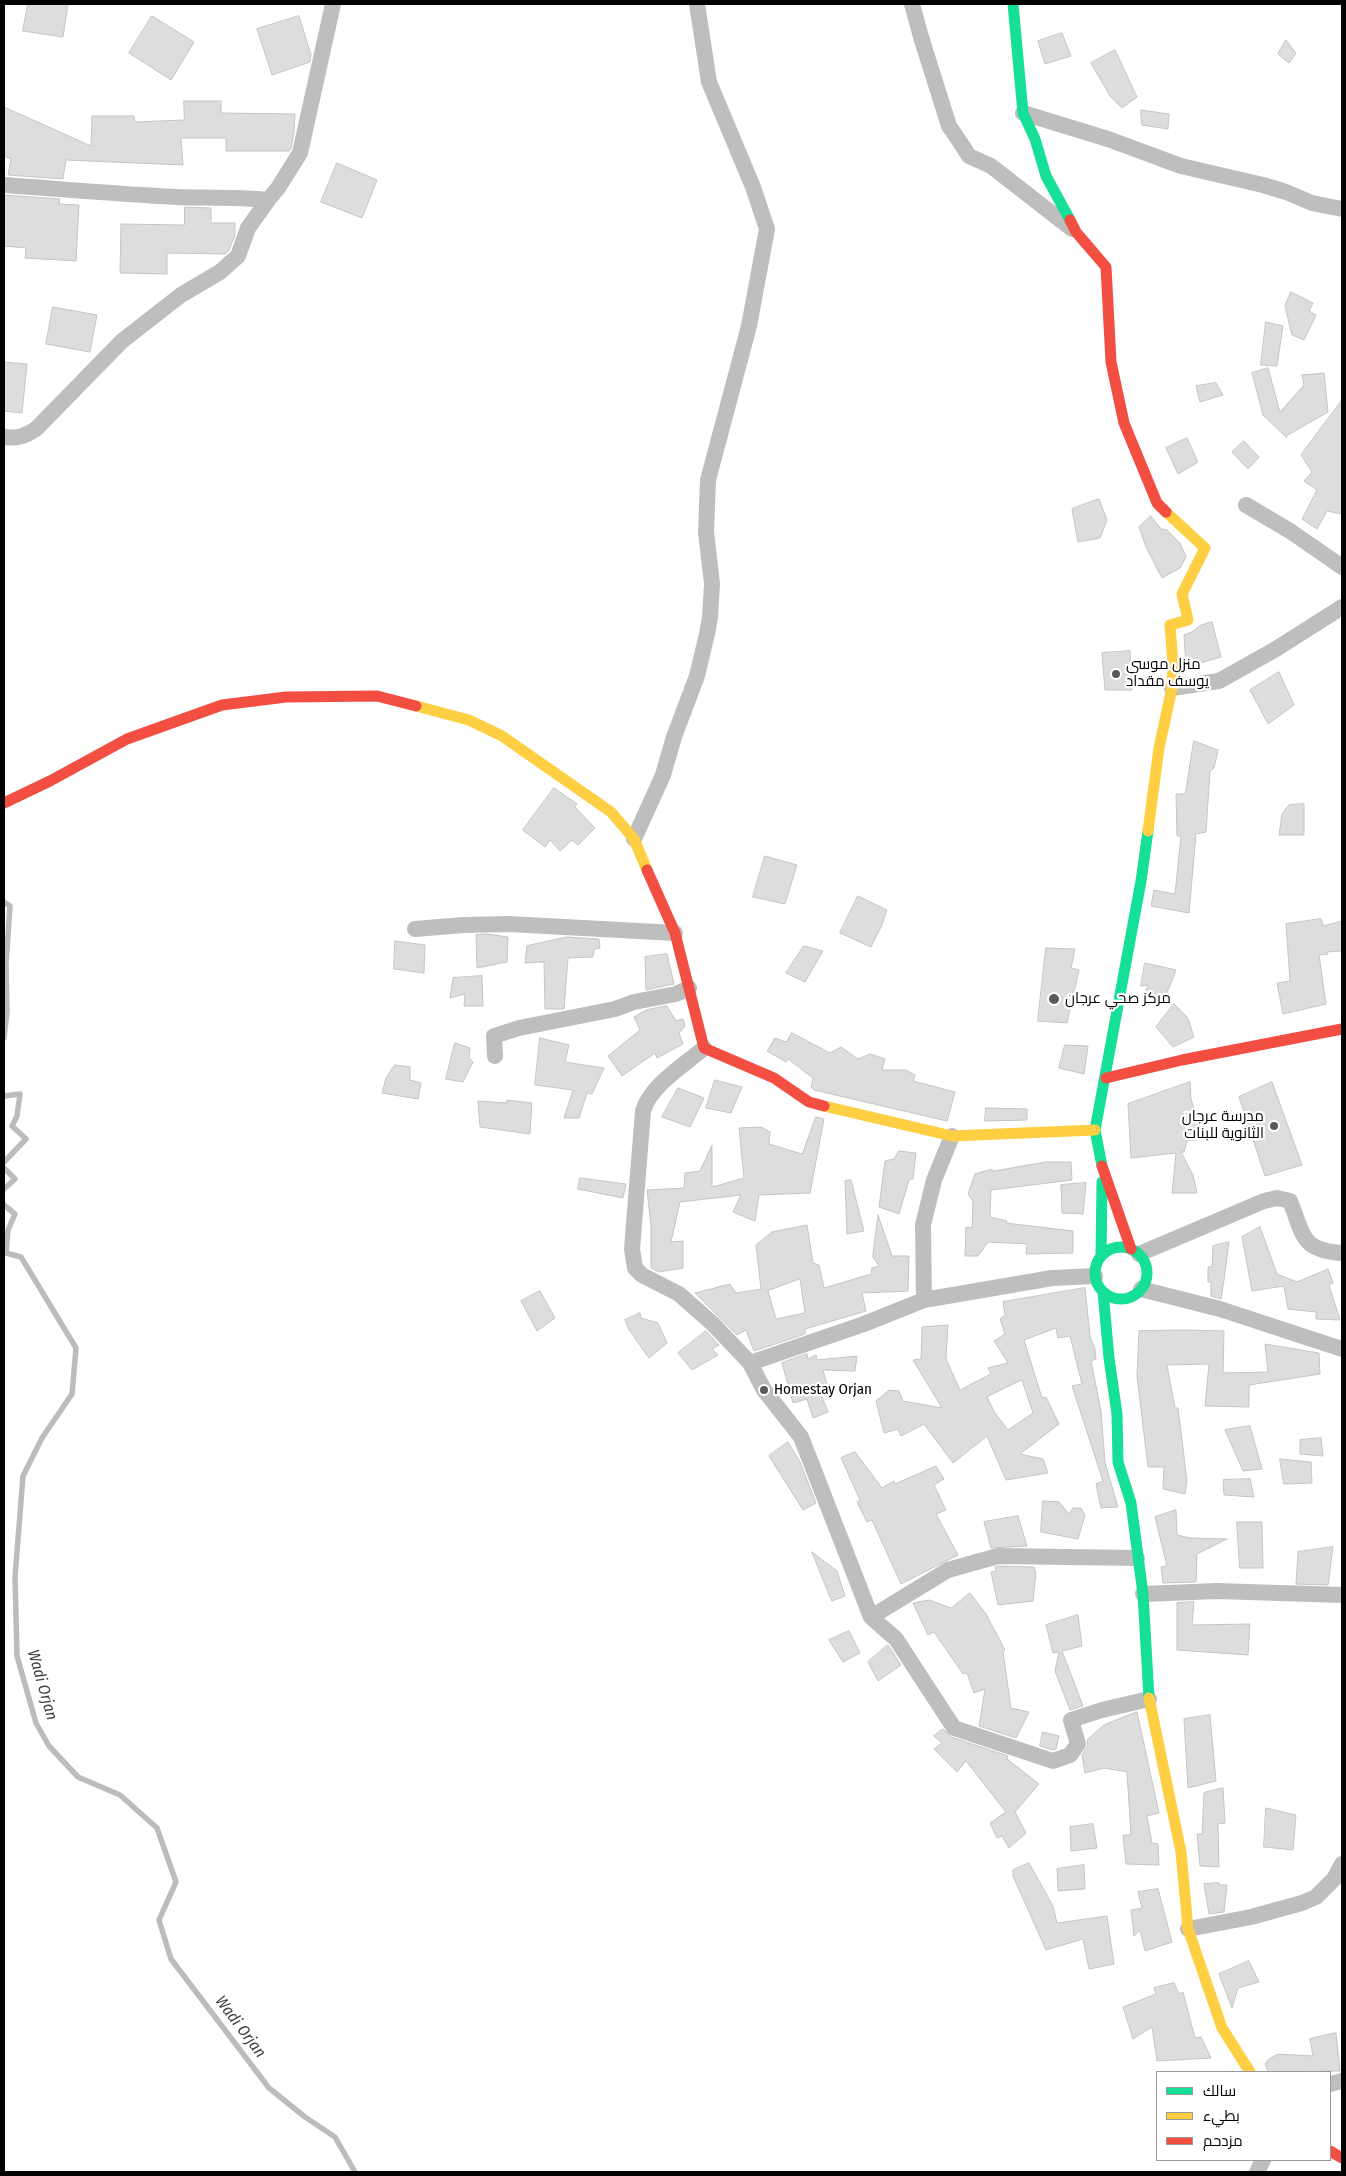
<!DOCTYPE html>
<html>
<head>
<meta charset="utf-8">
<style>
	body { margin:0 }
	#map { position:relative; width:1346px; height:2176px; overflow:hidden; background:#fff; font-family:"Fira Sans Condensed",Cairo,sans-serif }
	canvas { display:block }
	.frame { position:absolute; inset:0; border:5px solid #000; pointer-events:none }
	.legend { position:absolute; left:1156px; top:2071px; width:175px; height:90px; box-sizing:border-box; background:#fff; border:1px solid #999; margin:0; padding:6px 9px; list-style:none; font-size:15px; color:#000 }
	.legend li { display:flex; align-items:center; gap:10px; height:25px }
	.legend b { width:25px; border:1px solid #999 }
</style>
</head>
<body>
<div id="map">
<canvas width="1346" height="2176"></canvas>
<div class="frame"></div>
<ul class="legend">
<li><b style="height:6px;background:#16e098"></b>سالك</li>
<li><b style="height:6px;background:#ffcf43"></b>بطيء</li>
<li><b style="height:6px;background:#f24e42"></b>مزدحم</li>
</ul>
</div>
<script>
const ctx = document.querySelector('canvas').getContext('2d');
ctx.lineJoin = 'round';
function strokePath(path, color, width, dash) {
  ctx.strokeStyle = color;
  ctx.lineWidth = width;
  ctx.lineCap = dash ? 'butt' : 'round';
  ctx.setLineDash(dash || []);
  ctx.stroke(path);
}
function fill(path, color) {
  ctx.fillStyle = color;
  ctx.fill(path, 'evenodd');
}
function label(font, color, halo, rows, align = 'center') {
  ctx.font = font + ' "Fira Sans Condensed",Cairo,sans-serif';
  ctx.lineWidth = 4.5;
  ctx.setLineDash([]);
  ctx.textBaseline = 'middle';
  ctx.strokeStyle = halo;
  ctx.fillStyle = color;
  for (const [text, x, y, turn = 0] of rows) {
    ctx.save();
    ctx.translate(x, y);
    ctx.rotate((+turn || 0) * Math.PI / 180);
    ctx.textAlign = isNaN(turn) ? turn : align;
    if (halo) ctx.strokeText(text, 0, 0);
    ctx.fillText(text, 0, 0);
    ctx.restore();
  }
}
strokePath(new Path2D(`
	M4,902L10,906L6,964L7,1012L4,1038
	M4,1096L20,1094L17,1116L12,1126L26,1139L4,1162
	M4,1168L15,1179L4,1189
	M4,1205L15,1214L8,1230L6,1253L21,1257L76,1348L72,1394L42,1438L23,1476L15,1577L17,1656L36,1723L49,1746L78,1777L120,1795L157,1828L176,1882L159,1920L171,1959L269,2088L305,2117L335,2137L355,2172`), '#bcbcbc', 5.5);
const building = new Path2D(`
	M28,4H68L63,37L23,31Z
	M152,16L194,42L171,80L129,53Z
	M299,16L311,55L310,62L272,75L257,29Z
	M1062,33L1071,56L1045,64L1038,41Z
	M1286,40L1296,53L1289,63L1278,54Z
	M1115,50L1137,97L1122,108L1110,96L1091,63Z
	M184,101H221V113L295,114L294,132L291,149L289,151H226V138H181L183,165L66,160L63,179L8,175L11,159L4,156V107L91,146L92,116H134L135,122L184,120Z
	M1141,110L1169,114L1168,129L1142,125Z
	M337,163L377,180L362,218L321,202Z
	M4,195L60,199L59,204L79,205L76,261L25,258L26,248L4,246Z
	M185,207L211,208V223H235V235L229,250L225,254L167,253V274L120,273L121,224L184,225Z
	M1291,292L1313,303L1309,311L1316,315L1304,340L1292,335L1285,306Z
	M53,307L97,315L90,352L46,344Z
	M1266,322L1283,326L1277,366L1261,365Z
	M4,362L27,364L22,413L4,411Z
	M1268,368L1280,412L1304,385L1302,375L1324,373L1328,412L1286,436L1287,438L1263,415L1252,373Z
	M1216,383L1223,395L1200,402L1196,386Z
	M1342,400V514L1327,511L1317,529L1302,519L1317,490L1304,481L1312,472L1301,455Z
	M1187,438L1198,462L1178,474L1166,448Z
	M1244,441L1259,457L1248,469L1232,452Z
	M1099,499L1107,520L1100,538L1078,542L1072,509Z
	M1151,516L1161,529L1167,530L1180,543L1186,557L1180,568L1162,578L1146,547L1139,527Z
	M1212,622L1221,657L1186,667L1184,635L1192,632L1199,626Z
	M1130,651L1132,690H1105L1102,653Z
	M1279,672L1294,705L1268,724L1250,690Z
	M1194,741L1218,750L1214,768L1210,771L1206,832L1196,834L1189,913L1151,906L1154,890L1175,894L1181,836H1177L1176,794H1185Z
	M554,788L577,804L575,807L595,828L578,845L572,840L560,851L550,840L545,847L523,830Z
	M1304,804V835H1279L1282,814L1289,805Z
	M765,856L797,865L785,904L753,897Z
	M858,896L887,910L881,927L871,947L840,933Z
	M1321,919L1323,926L1342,921V951L1327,952L1328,954L1319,955L1326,1004L1283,1014L1277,983L1290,981L1286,924Z
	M486,934L508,937L507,962L477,968L476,935Z
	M567,937L599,939L600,948L594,949L593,957L568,958L564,1009H545L544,962L525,963L527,946Z
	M395,941L425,945L424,973L394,969Z
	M804,946L823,951L805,982L786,973Z
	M1046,948L1075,949L1071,968L1079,970L1067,1023L1038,1021Z
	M667,954L674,984L646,990L645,957Z
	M1145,963L1176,970L1165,998L1145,993L1148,985L1141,986Z
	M482,976L483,1006H464L465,994L450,998L453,978Z
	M1174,1004L1188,1018L1194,1037L1173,1047L1156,1027Z
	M667,1006L676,1021L683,1019L685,1026L679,1033L683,1044L657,1058L655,1053L622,1076L608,1056L640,1030L634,1017L646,1010Z
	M792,1033L830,1053L841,1047L858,1059L870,1054L885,1059L882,1070H906L915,1075L913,1081L955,1092L947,1121L814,1090L811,1087L813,1078L788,1059L786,1062L767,1051L775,1038L786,1042Z
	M540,1038L569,1045L565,1062L604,1068L592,1094L587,1093L579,1118H564L573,1090L535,1085Z
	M455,1043L470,1048L469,1058L473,1062L463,1082L446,1079Z
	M1065,1045L1088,1046L1084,1074L1059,1068Z
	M395,1065L410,1067V1080L421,1083L418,1099L382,1093L386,1078Z
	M715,1080L742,1087L731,1113L706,1108Z
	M1190,1082L1191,1099L1203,1139L1187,1141L1184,1152H1181L1193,1175L1197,1193H1172L1176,1153L1131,1158L1128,1104Z
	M1272,1082L1302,1165L1265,1176L1239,1097Z
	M678,1088L704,1098L690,1127L662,1117Z
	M507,1100L532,1103L530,1134L480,1127L478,1101L507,1103Z
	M986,1108L1027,1109V1120L985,1121Z
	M816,1117L824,1119L810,1193L759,1195L755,1221L733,1212L741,1195L680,1202L671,1242L683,1241V1268L659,1272L651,1268V1226L647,1190L684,1188L685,1173L700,1171L712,1145V1187L744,1178L739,1128L761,1127L770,1132L769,1144L802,1154Z
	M899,1151L916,1153L913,1179L909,1180L899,1214L879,1207L885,1161L894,1159Z
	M1046,1162H1071L1072,1180L991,1190L990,1217L1007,1221L1006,1223L1073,1231V1253L1026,1254L1027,1244L988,1242L978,1256H965L966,1227L972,1228L973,1201L968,1194L975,1174L992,1169V1171Z
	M580,1178L626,1184L623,1198L578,1189Z
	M851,1180L864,1231L847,1234L845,1181Z
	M1086,1183L1083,1214L1062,1213L1061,1185Z
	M878,1215L892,1256H909L908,1291L862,1293L866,1311L805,1329V1334L754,1351L746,1330L737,1335L695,1293L730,1284L736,1293L761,1289L756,1245L772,1232L807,1225L813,1263L819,1265L824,1288L871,1274L872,1268L879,1266L873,1257ZM800,1279L805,1313L776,1319L768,1291Z
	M1260,1227L1277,1274L1297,1282L1328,1269L1333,1283L1329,1285L1340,1320L1316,1319V1312L1288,1309L1284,1286L1252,1291L1242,1237Z
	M1229,1242L1224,1280L1221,1299L1211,1296V1282H1208V1267H1212L1213,1246Z
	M1085,1288L1090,1336L1095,1349L1096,1359L1091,1361L1101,1411L1105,1463L1118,1507L1101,1508L1096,1484L1103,1481L1072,1386L1082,1384L1070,1336L1058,1338L1056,1328L1024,1340L1042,1398L1046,1397L1059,1424L1020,1454L1043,1459L1048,1473L1006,1480L987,1436L953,1463L924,1424L901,1436L898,1429L884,1433L876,1401L889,1390L899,1391L903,1401L942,1408L913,1360L921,1359L922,1327L948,1325L946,1359L960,1390L991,1374L988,1368L1008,1363L994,1341L1005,1334L1000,1319L1005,1315L1003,1302ZM1022,1380L1033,1413L1008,1430L995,1413L987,1397Z
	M540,1291L555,1318L537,1331L521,1301Z
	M640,1313L641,1318L658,1323L667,1343L649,1358L629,1330L625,1320Z
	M1187,1330L1224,1331L1223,1373L1268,1372L1265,1344L1319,1353L1320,1374L1249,1385V1407L1205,1406L1209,1364L1167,1365L1175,1408H1178L1187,1481L1185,1494L1163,1489L1164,1467H1148L1137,1376L1139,1331Z
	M706,1331L719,1345L712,1349L718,1355L692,1370L678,1353Z
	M807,1354L808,1359L816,1355L817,1360L857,1356L855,1371L823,1370L829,1392L821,1394L828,1412L813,1418L807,1399L793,1403L782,1363Z
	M1250,1426L1262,1469L1243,1471L1225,1430Z
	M1321,1438L1323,1456L1300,1454V1440Z
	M788,1442L800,1462L816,1503L803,1510L769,1456Z
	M855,1452L882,1488L894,1481L895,1484L936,1466L944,1479L934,1485L946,1510L936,1514L958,1555L901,1584L872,1520L867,1522L857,1502L860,1500L841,1458Z
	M1280,1459L1311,1462L1312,1483L1284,1484Z
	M1250,1479L1254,1497L1224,1495L1223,1480Z
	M1043,1501L1059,1502L1069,1514L1073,1508H1081L1085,1515L1078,1539L1041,1532Z
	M1176,1510L1177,1535L1190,1538L1227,1539L1197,1554L1196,1582L1163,1583L1161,1567L1167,1566L1155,1517Z
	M1018,1516L1027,1546L991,1548L984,1522Z
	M1237,1522H1262L1263,1568H1240Z
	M1333,1547L1328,1585L1296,1584L1298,1552Z
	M812,1552L837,1571L845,1596L832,1601Z
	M999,1566L1034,1567L1036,1573L1033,1601L998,1605L991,1572L996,1571L995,1567Z
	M970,1593L986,1614L1005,1650L1003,1652L1011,1708L1029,1712L1016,1738L979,1726L985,1689L974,1693L967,1673L963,1674L934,1632L928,1635L913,1603L929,1600L951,1608Z
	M1194,1602L1192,1625L1250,1624L1248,1655L1177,1650V1603Z
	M1078,1615L1082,1646L1062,1651L1083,1706L1070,1710L1055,1671L1059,1652L1053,1653L1046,1625Z
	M849,1631L860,1653L843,1662L829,1640Z
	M888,1645L901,1665L878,1681L868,1662Z
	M1137,1712L1159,1813L1147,1816L1152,1843L1158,1844L1159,1865L1126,1864L1123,1835H1131L1127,1772L1104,1768L1085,1773L1082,1755L1088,1746L1087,1740L1104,1725Z
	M1210,1715L1216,1781L1188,1788L1184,1719Z
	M943,1729L951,1737L1008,1756L1007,1759L1039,1784L1015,1812L1026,1833L1009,1848L1002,1836L997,1838L990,1823L1006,1812L966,1761L957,1772L934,1749L942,1743L934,1736Z
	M1043,1732L1059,1736L1056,1749L1053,1750L1040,1746Z
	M1223,1788L1225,1823L1218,1824L1219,1867L1200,1866L1197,1834H1202L1204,1793Z
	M1266,1808L1296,1815L1293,1850L1264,1847Z
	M1093,1824L1097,1848L1071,1851L1070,1827Z
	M1029,1863L1053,1906L1057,1923L1107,1916L1114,1964L1089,1969L1083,1939L1046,1950L1013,1876V1870Z
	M1084,1865L1085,1889L1058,1891L1057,1869Z
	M1219,1883V1885H1227L1224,1912L1209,1914L1204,1884Z
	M1158,1889L1172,1942L1145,1951L1140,1930L1134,1936L1131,1910L1142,1908L1138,1892Z
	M1249,1961L1259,1982L1238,1988L1232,2008L1219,1974Z
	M1174,1983L1179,1994L1183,1992L1195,2038L1201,2037L1211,2058L1157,2061L1152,2027L1133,2039L1123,2007L1156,1994L1154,1988Z
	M1336,2033L1340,2071L1268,2072L1265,2064L1269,2059L1278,2054L1313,2056L1310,2039Z`);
fill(building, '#ddd');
strokePath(building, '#c5c5c5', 1);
strokePath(new Path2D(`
	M912,4L921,37L949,126L960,142L969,156L991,166L1072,229
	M1023,113L1108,139L1181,166L1263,185L1286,192L1312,203L1342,209
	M4,185C61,189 118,194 176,197C207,198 237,197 268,200L278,188L300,153L333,4
	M4,437C17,439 25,436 36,429L122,341L181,295L220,272L238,256L248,228L268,200
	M1246,505L1290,531L1342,567
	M1172,688L1219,681L1276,649L1342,607
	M634,839L663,775L674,737L697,676L707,634L710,617L712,584L706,532L708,480L749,326L767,229L753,187L709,82L697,4
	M415,929L463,925L509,924L675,933
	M704,1048C684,1065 650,1086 643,1111L632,1249L635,1268L642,1275L679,1294L713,1324L750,1363L764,1390L801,1437L871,1617L896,1639L954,1728L1053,1761L1070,1755L1078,1744L1071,1720L1102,1710L1149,1699
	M495,1056L494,1036L519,1028L615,1009L634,1002L676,994L689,988
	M1139,1254L1264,1201L1277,1198L1290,1201C1304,1236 1301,1250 1342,1253
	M1141,1289L1220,1309L1342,1349
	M924,1300L923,1225L934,1180L952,1136
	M750,1363L864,1324L924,1300L1052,1278L1095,1276
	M1143,1594L1217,1591L1342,1595
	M871,1617L948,1570L998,1556L1137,1558
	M1188,1929L1251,1917L1302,1903L1316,1897L1334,1879L1342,1864
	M1330,2084L1342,2081
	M1257,2172L1263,2160`), '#bebebe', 16);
strokePath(new Path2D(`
	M1013,4L1023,113L1035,139L1046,176L1070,220
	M1102,1166L1095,1130L1141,881L1148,831
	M1095 1273a26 26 0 1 1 52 0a26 26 0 1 1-52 0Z
	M1101,1256L1102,1182
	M1103,1292L1109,1358L1117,1414L1118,1462L1131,1503L1143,1594L1149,1698`), '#16e098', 11);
strokePath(new Path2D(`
	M416,706L469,720L502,736L611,812L634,839L647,870
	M1148,831L1159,748L1172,688L1173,664L1170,625L1188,620L1182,594L1205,548L1166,512
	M824,1106L952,1136L1095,1130
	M1149,1698L1181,1852L1188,1929L1222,2028L1250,2072`), '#ffcf43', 11);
strokePath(new Path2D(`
	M1070,220L1076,232L1106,267L1111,362L1124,423L1157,503L1166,512
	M4,803L50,781L127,739L222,705L286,697L377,696L416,706
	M647,870L675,933L704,1048L774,1078L809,1102L824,1106
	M1106,1078L1182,1060L1342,1029
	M1102,1166L1131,1249
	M1330,2151L1342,2158`), '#f24e42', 11);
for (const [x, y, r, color] of [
	[1116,674,5,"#595959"],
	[1054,999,6,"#595959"],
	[1274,1126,5,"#595959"],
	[764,1390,5,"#595959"]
]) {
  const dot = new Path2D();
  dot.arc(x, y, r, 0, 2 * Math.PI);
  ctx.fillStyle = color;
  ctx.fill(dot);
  strokePath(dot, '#fff', 2);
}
label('15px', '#000', '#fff', [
	["منزل موسى",1126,665],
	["يوسف مقداد",1126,682],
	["مركز صحي عرجان",1065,999],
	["مدرسة عرجان",1264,1117,"right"],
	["الثانوية للبنات",1264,1134,"right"],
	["Homestay Orjan",774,1390]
], 'left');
label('italic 16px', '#414141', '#fff', [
	["Wadi Orjan",42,1685,74],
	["Wadi Orjan",240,2027,53]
]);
</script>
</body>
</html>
